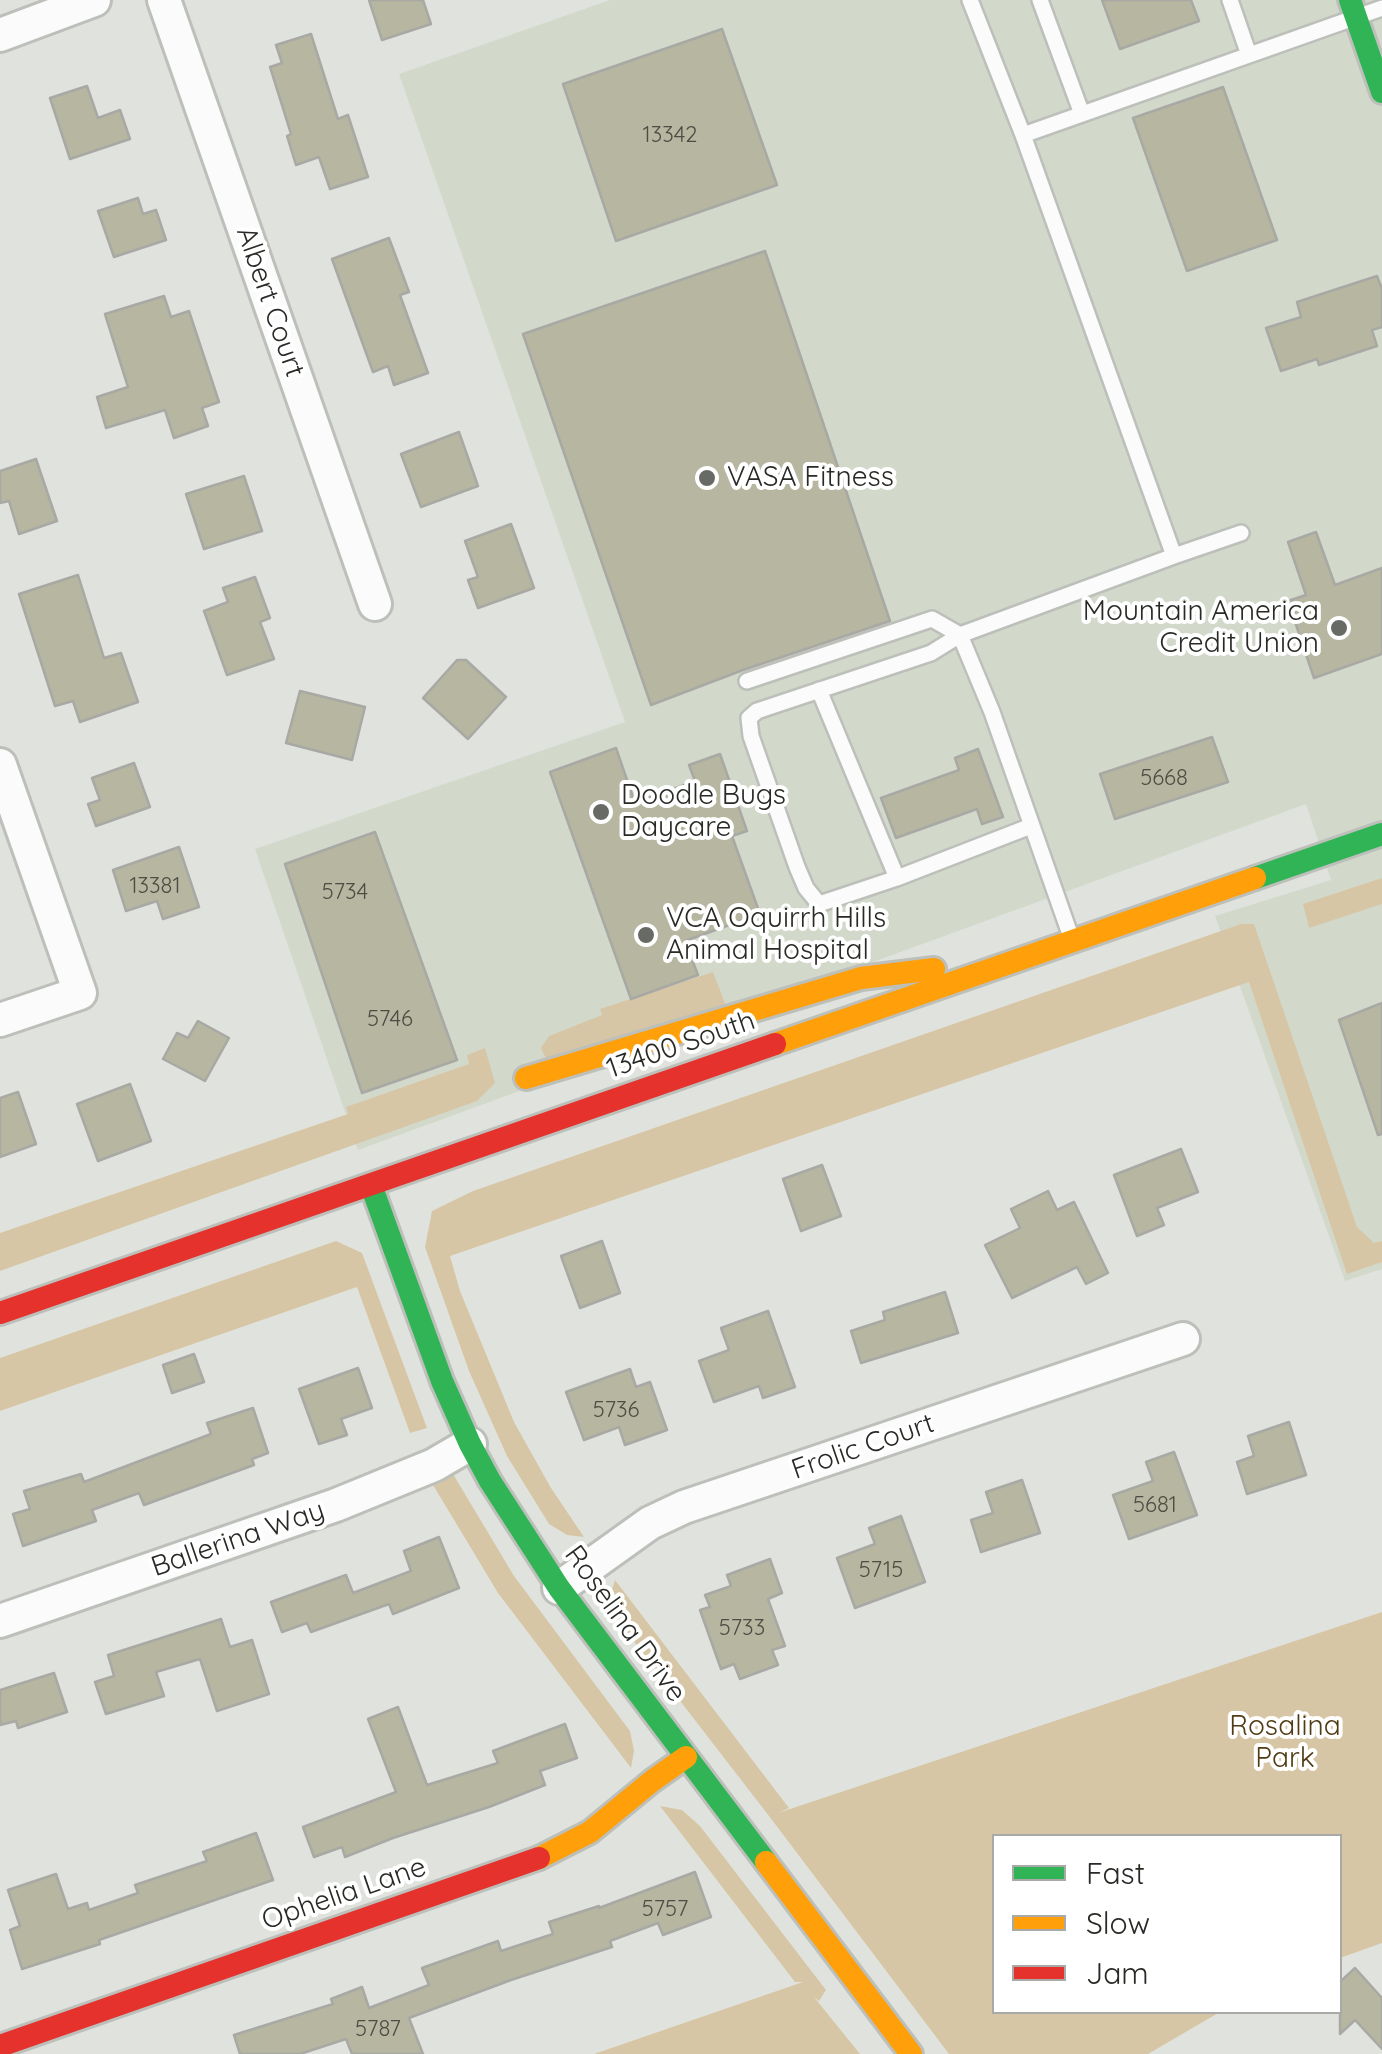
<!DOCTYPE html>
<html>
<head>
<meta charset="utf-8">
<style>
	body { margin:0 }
	#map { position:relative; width:1382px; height:2054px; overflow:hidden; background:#e0e3dd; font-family:Quicksand,sans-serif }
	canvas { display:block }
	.legend { position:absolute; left:992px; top:1834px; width:350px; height:180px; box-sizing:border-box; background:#fff; border:2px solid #a9aaa8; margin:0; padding:12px 18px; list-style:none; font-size:30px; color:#282a25 }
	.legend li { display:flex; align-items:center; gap:20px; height:50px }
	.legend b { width:50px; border:2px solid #a9aaa8 }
</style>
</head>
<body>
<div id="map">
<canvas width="1382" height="2054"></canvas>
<ul class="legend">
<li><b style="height:12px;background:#30b455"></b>Fast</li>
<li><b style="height:12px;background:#ff9f0a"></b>Slow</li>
<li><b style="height:12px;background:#e5322d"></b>Jam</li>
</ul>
</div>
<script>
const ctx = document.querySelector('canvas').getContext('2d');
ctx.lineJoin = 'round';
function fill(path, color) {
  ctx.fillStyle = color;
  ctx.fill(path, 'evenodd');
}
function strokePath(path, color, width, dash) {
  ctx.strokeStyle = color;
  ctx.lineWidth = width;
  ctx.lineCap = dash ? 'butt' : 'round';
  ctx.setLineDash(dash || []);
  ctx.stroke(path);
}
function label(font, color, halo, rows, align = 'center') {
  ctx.font = font + ' Quicksand,sans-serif';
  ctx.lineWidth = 8;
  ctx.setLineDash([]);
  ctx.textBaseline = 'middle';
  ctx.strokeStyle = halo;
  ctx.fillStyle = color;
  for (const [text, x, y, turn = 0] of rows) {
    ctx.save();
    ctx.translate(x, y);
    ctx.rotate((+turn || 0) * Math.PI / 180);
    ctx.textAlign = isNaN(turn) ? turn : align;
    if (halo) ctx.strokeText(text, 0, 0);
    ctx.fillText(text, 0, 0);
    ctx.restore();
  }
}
fill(new Path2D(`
	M610,0H1382V1269L1345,1281L1215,916L1331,880L1306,804L358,1150L255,849L625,722L399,74Z`), '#d2d9cb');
fill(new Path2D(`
	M1382,878V904L1309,928L1303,904Z
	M1241,924H1254L1357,1227L1374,1243L1382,1241V1262L1347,1274L1249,982L450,1256L460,1291L514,1422L551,1488L584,1537L567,1535L549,1524L507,1456L469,1371L425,1247L432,1211L473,1191Z
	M713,972L726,1006L548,1063L541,1048L549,1036L602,1015L600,1009Z
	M485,1048L495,1083L477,1101L0,1271V1233L348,1114L346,1107L469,1064L467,1055Z
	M336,1241L362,1253L427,1428L410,1433L357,1287L0,1411V1358Z
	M453,1474L514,1576L630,1731L634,1751L631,1768L498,1593L433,1485Z
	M615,1580L789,1808L778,1813L1382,1612V1943L1340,1958V1836H994V2012H1220L1148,2054H949L769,1816L616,1618L609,1598Z
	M660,1806L682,1810L700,1826L826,1990L819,2001L814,1997L860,2054H594L803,1982H795Z`), '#d7c6a6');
const building = new Path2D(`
	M369,0H423L431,24L382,40Z
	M1102,0H1191L1199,21L1120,49Z
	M722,29L777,185L616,241L563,84Z
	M311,34L338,119L348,115L368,177L330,189L319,157L296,165L287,136L291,134L270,67L282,63L276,45Z
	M87,86L98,118L120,110L130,139L70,159L50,98Z
	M1223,87L1277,240L1187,271L1133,118Z
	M138,198L143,214L156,210L166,240L114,257L98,211Z
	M389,238L409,292L400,295L428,373L394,385L388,366L373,372L332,259Z
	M765,251L890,621L743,670L651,705L523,334Z
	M1377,276L1382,289V327L1372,330L1377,346L1319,365L1317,359L1281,371L1266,328L1301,317L1297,302Z
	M164,296L171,317L189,311L219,402L202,408L208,426L174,438L165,410L106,428L97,397L128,387L105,314Z
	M459,432L478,486L421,507L401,454Z
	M36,459L57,521L19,534L9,501L0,503V471Z
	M244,476L262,531L204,549L186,494Z
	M511,524L534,588L478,608L468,580L478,577L465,541Z
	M1316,532L1335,585L1382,568V654L1314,678L1288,601L1306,595L1288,542Z
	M78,575L104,658L121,653L138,702L80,722L73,701L55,706L19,594Z
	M255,577L270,618L260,622L274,659L227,675L204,611L228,602L223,588Z
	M457,660H466L506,697L468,739L423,698Z
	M300,691L365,707L352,760L286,743Z
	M1212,737L1228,782L1115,819L1100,774Z
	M616,748L635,803L695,781L689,765L720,754L747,831L732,836L760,914L685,941L698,975L631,999L550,772Z
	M978,749L1003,817L982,824L977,809L896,838L881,798L959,770L955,758Z
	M134,763L150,807L96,826L88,804L100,800L92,778Z
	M375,832L457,1060L362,1093L285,864Z
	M179,847L199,907L163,919L157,901L126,911L113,870Z
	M1382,1003V1134L1378,1135L1339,1020Z
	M198,1021L229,1038L205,1081L163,1059L177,1033L188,1038Z
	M130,1084L151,1141L98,1161L77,1104Z
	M18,1092L36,1144L0,1157V1098Z
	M1181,1149L1198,1192L1157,1208L1164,1225L1137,1236L1114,1175Z
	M822,1165L841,1216L801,1231L783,1179Z
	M1048,1191L1057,1210L1074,1202L1108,1273L1086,1284L1077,1267L1012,1298L985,1245L1020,1228L1011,1209Z
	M602,1241L620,1293L580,1308L561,1256Z
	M945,1292L958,1333L861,1363L851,1331L885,1320L883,1312Z
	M768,1311L795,1387L763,1398L759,1386L714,1402L699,1361L729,1350L721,1328Z
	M194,1354L204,1382L172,1393L163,1365Z
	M358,1368L372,1408L341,1419L347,1435L319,1444L299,1389Z
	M630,1369L636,1387L650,1382L667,1430L625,1445L619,1427L584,1440L566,1392Z
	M253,1408L268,1453L252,1459L254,1465L144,1505L139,1493L92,1510L96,1521L23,1546L13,1514L30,1509L24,1491L81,1474L84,1482L211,1434L207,1423Z
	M1289,1422L1306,1475L1247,1494L1237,1462L1254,1456L1248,1436Z
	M1174,1452L1197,1515L1129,1539L1113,1495L1153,1481L1146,1462Z
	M1022,1480L1040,1533L981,1552L971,1520L993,1513L986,1492Z
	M901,1516L925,1582L855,1608L837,1558L875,1544L869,1528Z
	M439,1537L459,1588L393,1614L389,1604L311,1632L307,1623L282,1632L271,1602L346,1575L353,1593L411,1571L404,1551Z
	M770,1559L782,1593L768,1599L785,1646L772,1650L778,1665L740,1679L734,1664L721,1669L700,1610L710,1607L705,1595L731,1586L727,1575Z
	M221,1619L230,1647L252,1640L269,1694L217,1711L200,1659L156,1672L164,1696L106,1714L95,1682L114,1676L108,1655Z
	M54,1673L67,1712L18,1728L16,1721L0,1725V1690Z
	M398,1707L427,1785L498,1763L493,1751L565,1724L577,1758L540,1771L545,1785L489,1807L393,1838L345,1857L342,1847L314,1857L303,1827L396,1792L368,1719Z
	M256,1833L273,1880L99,1940L100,1944L22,1969L10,1930L20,1926L8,1890L56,1874L68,1909L87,1903L89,1910L138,1893L135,1885L207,1861L203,1852Z
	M695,1872L711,1917L663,1935L658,1923L610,1941L612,1947L511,1980L409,2018L423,2054H352L346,2039L300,2054H240L234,2035L333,2004L331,1999L362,1987L369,2008L429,1985L422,1968L498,1941L501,1951L553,1934L549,1922L599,1906V1908Z
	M1355,1968L1382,1998V2049L1355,2020L1340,2034V1982Z`);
fill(building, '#b7b6a0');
strokePath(building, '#a8a9a4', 2.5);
const lane = new Path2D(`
	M970,0L1023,135
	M1040,0L1082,114
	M1230,0L1249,55
	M1174,556L1241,533
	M747,681L932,619L960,635L931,653L757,711L749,718L751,736L797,867L806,888L819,904L897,878L1031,826
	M819,690L897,878
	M1071,937L992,712L960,635L1174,556L1023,135L1382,8`);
const street = new Path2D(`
	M164,0L375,604
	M0,35L94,0
	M0,765L80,993L0,1020
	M559,1588L650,1523L684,1507L1183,1339
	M0,1621L336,1505L434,1465L470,1444`);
const fast = new Path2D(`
	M1350,0L1382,92
	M1255,878L1382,834
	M371,1185L442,1381L470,1444L490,1481L559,1588L766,1862`);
const slow = new Path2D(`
	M775,1044L1255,878
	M526,1078L861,978L934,969
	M539,1858L590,1832L652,1781L686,1757
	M766,1862L911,2054`);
const jam = new Path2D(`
	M0,1313L775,1044
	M0,2046L539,1858`);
strokePath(lane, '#bdbfba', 20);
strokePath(street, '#bdbfba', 38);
strokePath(fast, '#bdbfba', 28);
strokePath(slow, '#bdbfba', 28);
strokePath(jam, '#bdbfba', 28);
strokePath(lane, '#fafbfa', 15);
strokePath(street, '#fafbfa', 32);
strokePath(fast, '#30b455', 22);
strokePath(slow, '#ff9f0a', 22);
strokePath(jam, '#e5322d', 22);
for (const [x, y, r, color] of [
	[707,478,10,"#686b65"],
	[1339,628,10,"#686b65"],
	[601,812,10,"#686b65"],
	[646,935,10,"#686b65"]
]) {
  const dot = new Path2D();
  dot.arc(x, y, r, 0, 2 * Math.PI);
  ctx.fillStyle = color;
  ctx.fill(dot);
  strokePath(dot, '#fff', 4);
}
label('22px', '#4c4d44', null, [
	["13342",670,135],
	["5668",1164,778],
	["13381",155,886],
	["5734",345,892],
	["5746",390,1019],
	["5736",616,1410],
	["5681",1155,1505],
	["5715",881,1570],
	["5733",742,1628],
	["5757",665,1909],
	["5787",378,2029]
]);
label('28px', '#282a25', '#fff', [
	["Albert Court",270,302,71],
	["13400 South",681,1045,-19],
	["Frolic Court",863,1447,-19],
	["Ballerina Way",238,1539,-19],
	["Roselina Drive",625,1624,54],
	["Ophelia Lane",344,1894,-19]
]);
label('28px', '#282a25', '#fff', [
	["VASA Fitness",727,478],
	["Mountain America",1319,612,"right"],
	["Credit Union",1319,644,"right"],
	["Doodle Bugs",621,796],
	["Daycare",621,828],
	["VCA Oquirrh Hills",666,919],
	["Animal Hospital",666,951]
], 'left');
label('28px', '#503b14', '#fff', [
	["Rosalina",1285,1727],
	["Park",1285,1759]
]);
</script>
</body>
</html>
